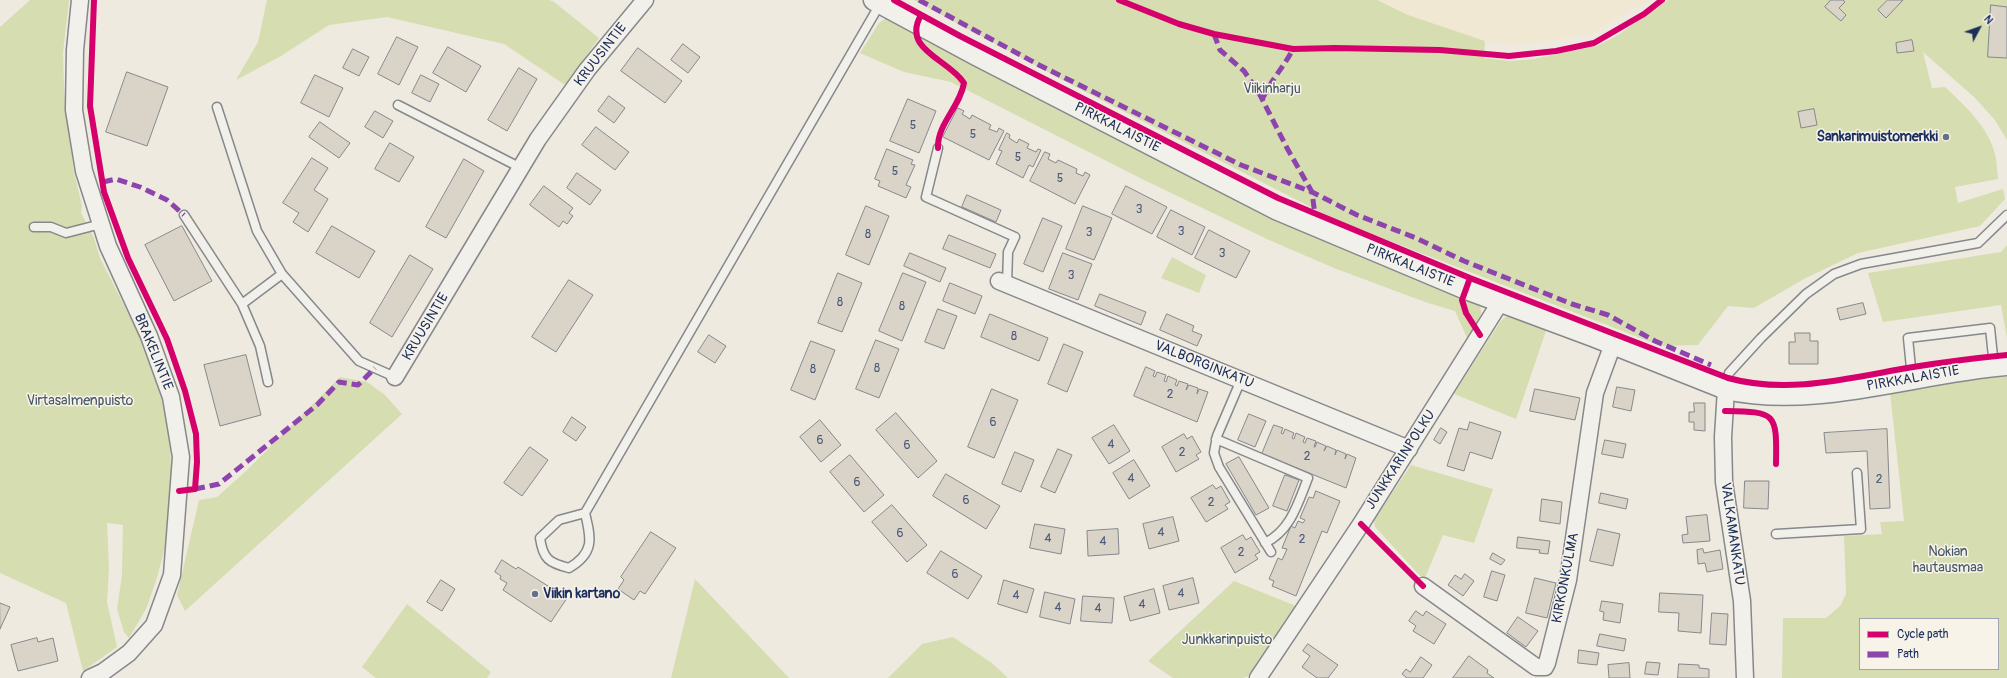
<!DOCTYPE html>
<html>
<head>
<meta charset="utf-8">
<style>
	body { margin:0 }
	#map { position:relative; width:2007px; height:678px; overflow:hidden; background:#efeae0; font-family:Pangolin,sans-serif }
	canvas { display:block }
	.legend { position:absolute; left:1859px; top:618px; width:140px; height:52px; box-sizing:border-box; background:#f7f3e8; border:1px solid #9fa5b1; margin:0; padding:5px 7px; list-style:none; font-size:12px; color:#1b2f5e }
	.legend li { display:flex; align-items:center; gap:8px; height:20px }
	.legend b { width:20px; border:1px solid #9fa5b1 }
	.north { position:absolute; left:1959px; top:8px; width:40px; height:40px; -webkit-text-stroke:3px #f7f3e8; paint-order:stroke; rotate:49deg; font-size:11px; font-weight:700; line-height:16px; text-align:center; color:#1b2f5e }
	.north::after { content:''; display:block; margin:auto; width:14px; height:18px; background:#1b2f5e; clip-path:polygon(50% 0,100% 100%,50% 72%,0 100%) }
</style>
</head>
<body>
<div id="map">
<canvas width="2007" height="678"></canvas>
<ul class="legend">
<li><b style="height:5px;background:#d6006c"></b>Cycle path</li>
<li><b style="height:5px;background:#8e44ad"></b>Path</li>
</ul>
<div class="north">N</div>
</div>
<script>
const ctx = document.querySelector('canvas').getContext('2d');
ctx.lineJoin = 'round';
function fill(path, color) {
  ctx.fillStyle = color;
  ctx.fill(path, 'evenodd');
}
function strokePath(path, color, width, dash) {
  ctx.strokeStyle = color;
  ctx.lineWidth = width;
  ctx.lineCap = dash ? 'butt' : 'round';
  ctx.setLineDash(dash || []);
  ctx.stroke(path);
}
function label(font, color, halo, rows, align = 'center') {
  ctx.font = font + ' Pangolin,sans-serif';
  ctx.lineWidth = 3;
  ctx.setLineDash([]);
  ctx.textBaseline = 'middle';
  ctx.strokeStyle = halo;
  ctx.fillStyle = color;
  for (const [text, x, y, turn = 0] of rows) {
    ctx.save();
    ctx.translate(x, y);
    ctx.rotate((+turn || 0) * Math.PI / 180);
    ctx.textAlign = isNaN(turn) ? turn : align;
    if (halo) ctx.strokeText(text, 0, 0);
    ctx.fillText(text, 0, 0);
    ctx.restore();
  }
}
fill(new Path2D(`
	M1377,0H1649L1592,34L1511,46L1485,41L1408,15Z`), '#f1e8d4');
fill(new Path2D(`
	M30,0H69L63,53L64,86L66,114L74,172L82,206L81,213L94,238L100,258L137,331L156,373L170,438L172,505L165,548L156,581L146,609L129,638L124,632L117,609L122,575L123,525L107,523L109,568L107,602L117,647L83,671L66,603L0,573V27Z
	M267,0H549L554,2L599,38L565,85L504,44L387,17L329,25L281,56L236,80L258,42Z
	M914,0H1377L1408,15L1485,41L1484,58L1510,61L1533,59L1597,46L1618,35L1668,0H2007V140L1995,120L1974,97L1923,52L1932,88L1945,87C1965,106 1988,126 1995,154C1997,162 1997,171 1998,179L1955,187L1958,203L2003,189L2005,199L1980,226L1858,253L1804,279L1754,308L1728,306L1698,345L1661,346L1338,221L1070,84Z
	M885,19H890L1477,300C1487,315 1476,326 1468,340L1455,311L1425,302L1334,268L1269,240L1142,179L951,82L904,72L860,53L879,23Z
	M2007,245V338L2001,305L1883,322L1868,273L2001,252Z
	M1172,257L1206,275L1199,293L1161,278Z
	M1510,315L1547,328L1516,419L1454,394L1500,322L1504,318Z
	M340,377L367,382L385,395L402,414L185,611L177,595L199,500L217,497L246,471Z
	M2007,377V678H1782L1783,618H1826L1840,606L1846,594L1844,536L1882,534L1880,522L1904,521L1890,392L1947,380ZM1860,619H1998V669H1860Z
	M1411,465L1493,489L1474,543L1443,535L1424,580L1375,527L1374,520Z
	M695,579L789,678H671Z
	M1234,581L1296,606L1249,676L1243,678H1173L1148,661Z
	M407,604L491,672L487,678H376L362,667Z
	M953,637L992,663L1008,678H888L922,644Z`), '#d6ddb0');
const building = new Path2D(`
	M1831,0H1843L1845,2L1839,8L1846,15L1841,21L1825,7Z
	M1888,0H1903L1886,18L1878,10Z
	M1991,5L2007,7V58L1988,57Z
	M397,37L418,47L399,85L378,74Z
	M1912,40L1914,51L1897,53L1896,43Z
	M683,44L700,57L688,73L671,60Z
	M448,47L481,66L466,92L433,73Z
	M638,48L682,81L665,103L621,71Z
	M353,49L369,57L359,76L343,68Z
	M519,68L537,79L507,131L488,120Z
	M127,72L168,87L147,146L106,132Z
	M315,75L343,88L329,117L301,103Z
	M421,75L439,84L430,102L412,93Z
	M609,96L625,108L614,123L598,111Z
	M908,99L936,111L919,153L890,141Z
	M958,108L964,111L962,114L970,119L972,115L991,125L989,129L997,132L999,128L1004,131L989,160L943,137Z
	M1814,109L1817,125L1801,128L1798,112Z
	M375,111L393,121L383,138L365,127Z
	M320,122L350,143L339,158L309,137Z
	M596,127L629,152L615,170L582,145Z
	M1007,133L1010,135L1009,138L1017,143L1019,139L1029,144L1027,148L1036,152L1038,149L1041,150L1033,167L1029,165L1023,178L996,164L1002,151L999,150Z
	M390,143L414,157L399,182L375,169Z
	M887,149L913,160L911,164L915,165L906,185L911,187L906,198L878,186L880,181L875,179Z
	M1045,152L1050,154L1048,159L1056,163L1058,160L1077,169L1076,173L1083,176L1085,172L1090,175L1075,204L1030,181Z
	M312,158L328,168L314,190L328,199L308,232L293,222L299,213L283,203Z
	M464,159L484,171L446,238L426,227Z
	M577,173L601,190L590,205L567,188Z
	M544,186L573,208L569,213L573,216L567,224L563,221L559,227L530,205Z
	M1126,186L1167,207L1152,234L1112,214Z
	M967,195L1001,210L996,222L962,207Z
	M866,206L889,216L869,265L846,255Z
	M1083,206L1112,218L1094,260L1066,249Z
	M1171,210L1205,227L1192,255L1157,237Z
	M1043,218L1062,226L1043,272L1024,264Z
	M182,226L212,281L174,301L145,245Z
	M332,226L375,251L359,278L316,253Z
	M1209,230L1250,251L1236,278L1195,258Z
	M949,235L996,254L990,268L943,249Z
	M910,253L946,268L940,282L904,266Z
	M1063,253L1092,264L1078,300L1049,289Z
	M410,255L433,269L392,337L370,323Z
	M838,273L862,283L842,332L818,323Z
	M903,273L926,282L902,341L879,331Z
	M569,280L593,295L556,352L532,337Z
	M950,283L982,296L975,314L943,301Z
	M1100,294L1146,312L1141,325L1095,306Z
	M1863,303L1866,314L1840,320L1837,309Z
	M938,309L957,316L944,349L925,342Z
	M990,314L1048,338L1039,361L981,337Z
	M1167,314L1194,326L1192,331L1202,335L1197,346L1160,330Z
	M1795,333H1810V341H1818V364H1789V342H1795Z
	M709,335L726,346L715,363L698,352Z
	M876,340L899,349L879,398L856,389Z
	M811,341L835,350L815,400L791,390Z
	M1064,344L1083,352L1067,392L1048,384Z
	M246,355L261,415L220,426L204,365Z
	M1146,367L1155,371L1153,376L1155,377L1157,372L1166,375L1164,381L1166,382L1168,376L1177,380L1175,385L1177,386L1179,381L1188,384L1186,390L1189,385L1198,388L1197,394L1199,389L1208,392L1197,422L1134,396Z
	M1617,387L1635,390L1631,411L1613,407Z
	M992,389L1018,400L994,458L968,447Z
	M1535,389L1580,398L1575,420L1530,411Z
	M1694,403H1705V431L1694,430V422H1689V412H1694Z
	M896,413L937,461L918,478L876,430Z
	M1249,414L1266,421L1255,447L1238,440Z
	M572,417L586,427L576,441L563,432Z
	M820,420L841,445L821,462L800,437Z
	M1470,422L1501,432L1492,459L1470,452L1464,471L1447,466L1459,428L1467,430Z
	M1114,425L1130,451L1109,464L1092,438Z
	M1274,425L1283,428L1281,433L1283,434L1285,429L1294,433L1292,438L1294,439L1296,433L1305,437L1303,442L1305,443L1307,438L1316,441L1314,447H1315L1317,442L1326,446L1324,451L1327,446L1336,450L1335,455L1337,450L1346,454L1345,459L1347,454L1356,458L1346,488L1262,454Z
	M1441,428L1447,432L1440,444L1434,440Z
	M1887,429L1890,508L1870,509L1867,451L1826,453L1824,433Z
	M1184,434L1187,439L1192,436L1201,452L1196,455L1199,459L1176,472L1162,447Z
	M1605,440L1626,444L1623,458L1602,454Z
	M530,447L548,460L522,496L504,483Z
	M1058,449L1072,455L1055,493L1041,487Z
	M1015,452L1034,460L1021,492L1002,484Z
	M850,455L884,495L864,512L830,472Z
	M1239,457L1269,508L1256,515L1226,464Z
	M1134,460L1150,486L1129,499L1113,473Z
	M946,474L1000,506L986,529L933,496Z
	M1285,475L1299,480L1287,511L1273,506Z
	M1745,481H1769L1768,509L1744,508Z
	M1213,485L1216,489L1221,486L1230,502L1225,505L1228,509L1206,522L1191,498Z
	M1316,491L1340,501L1327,533L1322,531L1296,596L1272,586L1274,581L1269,579L1278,558L1282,560L1287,549L1282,548L1291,526L1295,528L1298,521L1303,523L1305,520L1300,518L1309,497L1313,498Z
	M1601,493L1628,499L1626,509L1599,503Z
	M1542,499L1562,502L1560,524L1540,521Z
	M892,505L927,545L907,562L872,522Z
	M1707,515L1710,541L1683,543L1682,535L1688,534L1686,517Z
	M1173,517L1179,541L1149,549L1143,524Z
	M1035,524L1065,529L1061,554L1030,548Z
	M1118,529L1119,554L1088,556L1087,531Z
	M1598,529L1620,534L1613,566L1590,561Z
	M651,532L676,548L645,594L640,591L634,600L618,589L624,580L621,577Z
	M1243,535L1246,540L1251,537L1260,552L1255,555L1258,559L1235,573L1221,548Z
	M1518,537L1550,541L1548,554L1539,553L1540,550L1517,548Z
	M1703,549L1704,553L1720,550L1723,569L1707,572L1705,563L1698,564L1697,550Z
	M941,551L982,576L968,599L927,573Z
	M1493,553L1505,560L1501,565L1490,559Z
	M502,560L516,569L518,567L567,598L551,622L503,590L507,583L500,579L501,576L495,572Z
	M1492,571L1505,575L1497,601L1484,597Z
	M1465,574L1474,581L1463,596L1448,585L1455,575L1461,579Z
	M1193,578L1199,603L1169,610L1163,586Z
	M1535,578L1556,583L1547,618L1526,613Z
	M441,580L455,589L442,611L427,602Z
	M1004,580L1034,589L1027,613L998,604Z
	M1154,589L1160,613L1130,621L1124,597Z
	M1045,592L1075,599L1070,624L1040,617Z
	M1660,593L1703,595L1701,633L1678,631L1679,613L1659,612Z
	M1083,596L1114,598L1112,623L1081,621Z
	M1602,601L1623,604L1620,623L1603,620L1604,612L1600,611Z
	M0,603L10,607L0,629Z
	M1416,611L1423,616L1426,611L1446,624L1434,644L1413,631L1416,626L1409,621Z
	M1712,613L1728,614L1726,645L1710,644Z
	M1518,617L1538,631L1526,647L1507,633Z
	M1600,634L1626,639L1624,651L1597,646Z
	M37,638L38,642L53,638L58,661L18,671L11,645Z
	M1308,644L1338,665L1328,678H1317L1302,667L1310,656L1303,651Z
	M1579,650L1599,653L1597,665L1578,663Z
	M1469,656L1488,670L1487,673L1494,678H1453Z
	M1421,657L1432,665L1423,678H1407L1402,674L1406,669L1410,672Z
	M1647,662L1660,663L1658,675L1645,674Z
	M1629,663L1630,678H1609L1608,665Z
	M1679,664L1699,665V668L1709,669V678H1678Z`);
fill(building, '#d9d3c8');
strokePath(building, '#86888c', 1);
const service = new Path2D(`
	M398,105L521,168
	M217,107L257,231L282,274L359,361L395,377
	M938,148L926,197L1015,237L1008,252L1007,284
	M184,215L242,304L260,346L268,382
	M34,227H51L66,233L101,224
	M242,304L282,274
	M1912,378L1908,338L1990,328L1994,366
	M1241,380L1217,436L1214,453L1219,467L1271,552
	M1726,389L1729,373L1761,338L1806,294L1834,274L1861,264L1978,243L2007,215
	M1216,439L1308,478C1298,503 1291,530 1265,543
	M585,513C591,538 595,553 569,568C549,563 543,559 540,538L559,520L585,513L880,4
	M1776,534L1861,529L1857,473`);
const minor = new Path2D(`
	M80,0L75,50L74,110L84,171L108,246L149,336L171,397L181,457L172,575L154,625L129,653L103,672L90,678
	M999,281L1409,449
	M395,377L538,139L587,70L645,0
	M1726,389L1723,437L1724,482L1742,601L1745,678
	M1423,586L1536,667H1545L1547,663L1568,580L1595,393L1613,344
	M1258,678L1361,524L1501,301`);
const tertiary = new Path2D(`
	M874,0L976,55L1278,210L1466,289L1595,337L1726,389C1816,409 1916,372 2007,365`);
strokePath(service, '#86888c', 11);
strokePath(minor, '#86888c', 19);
strokePath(tertiary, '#86888c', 23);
strokePath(service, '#f2f0eb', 8);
strokePath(minor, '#f2f0eb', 16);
strokePath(tertiary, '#f2f0eb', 20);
strokePath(new Path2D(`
	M919,0L1039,65L1241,165L1312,192L1357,215L1416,238L1464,261L1572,304L1608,315L1655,341L1711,365
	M1214,34L1220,50L1244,71L1259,93L1287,148L1312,192L1315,215
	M1262,100C1270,81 1284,67 1293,49
	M103,182L116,179L140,187L167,200L184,215
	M195,489L219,484L317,405L339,382L358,385L375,368`), '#8e44ad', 5, [10, 5]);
strokePath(new Path2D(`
	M94,0L90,106L104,192L128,258L167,339L185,391L196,434L197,462L195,489L179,491
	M894,0L960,36L1278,198L1470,278L1728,378C1789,395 1853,377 1913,367C1944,362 1976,358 2007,355
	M1119,0L1179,24L1214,34L1293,49L1335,48L1440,50L1509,56L1556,51L1594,43L1644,14L1662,0
	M921,15C901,50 949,59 964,83C960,107 937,124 938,148
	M1470,278L1462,300L1466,313L1480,335
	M1725,411C1776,412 1777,412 1776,464
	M1361,524L1423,586`), '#d6006c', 6);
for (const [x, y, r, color] of [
	[1946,137,4,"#65708c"],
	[535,594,4,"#65708c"]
]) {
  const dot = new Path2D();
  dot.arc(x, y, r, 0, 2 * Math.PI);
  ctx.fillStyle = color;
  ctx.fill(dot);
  strokePath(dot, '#f7f3e8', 1.5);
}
label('12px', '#4c5a7a', null, [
	["5",913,126],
	["5",973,135],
	["5",1018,158],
	["5",895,172],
	["5",1060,179],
	["3",1139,210],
	["3",1181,232],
	["3",1089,233],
	["8",868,235],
	["3",1222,254],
	["3",1071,276],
	["8",840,303],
	["8",902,307],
	["8",1014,337],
	["8",877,369],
	["8",813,370],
	["2",1170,395],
	["6",993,423],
	["6",820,441],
	["4",1111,445],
	["6",907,446],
	["2",1182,453],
	["2",1307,457],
	["4",1131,479],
	["2",1879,480],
	["6",857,483],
	["6",966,501],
	["2",1211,503],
	["4",1161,533],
	["6",900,534],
	["4",1048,539],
	["2",1302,540],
	["4",1103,542],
	["2",1241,553],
	["6",955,575],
	["4",1181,594],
	["4",1016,596],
	["4",1142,605],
	["4",1058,608],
	["4",1098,609]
]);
label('14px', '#1b2f5e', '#f7f3e8', [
	["KRUUSINTIE",601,55,-52],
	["PIRKKALAISTIE",1117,128,27],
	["PIRKKALAISTIE",1410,266,22],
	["KRUUSINTIE",426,327,-59],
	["BRAKELINTIE",153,352,68],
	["VALBORGINKATU",1204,365,22],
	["PIRKKALAISTIE",1913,379,-10],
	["JUNKKARINPOLKU",1401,460,-57],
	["VALKAMANKATU",1732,534,82],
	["KIRKONKULMA",1566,578,-79]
]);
label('14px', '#455868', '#f7f3e8', [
	["Viikinharju",1272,89],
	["Virtasalmenpuisto",80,401],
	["Nokian",1948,552],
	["hautausmaa",1948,568],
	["Junkkarinpuisto",1227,640]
]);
label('bold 14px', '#1b2f5e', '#f7f3e8', [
	["Sankarimuistomerkki",1938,137],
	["Viikin kartano",543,594,"left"]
], 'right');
</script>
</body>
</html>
